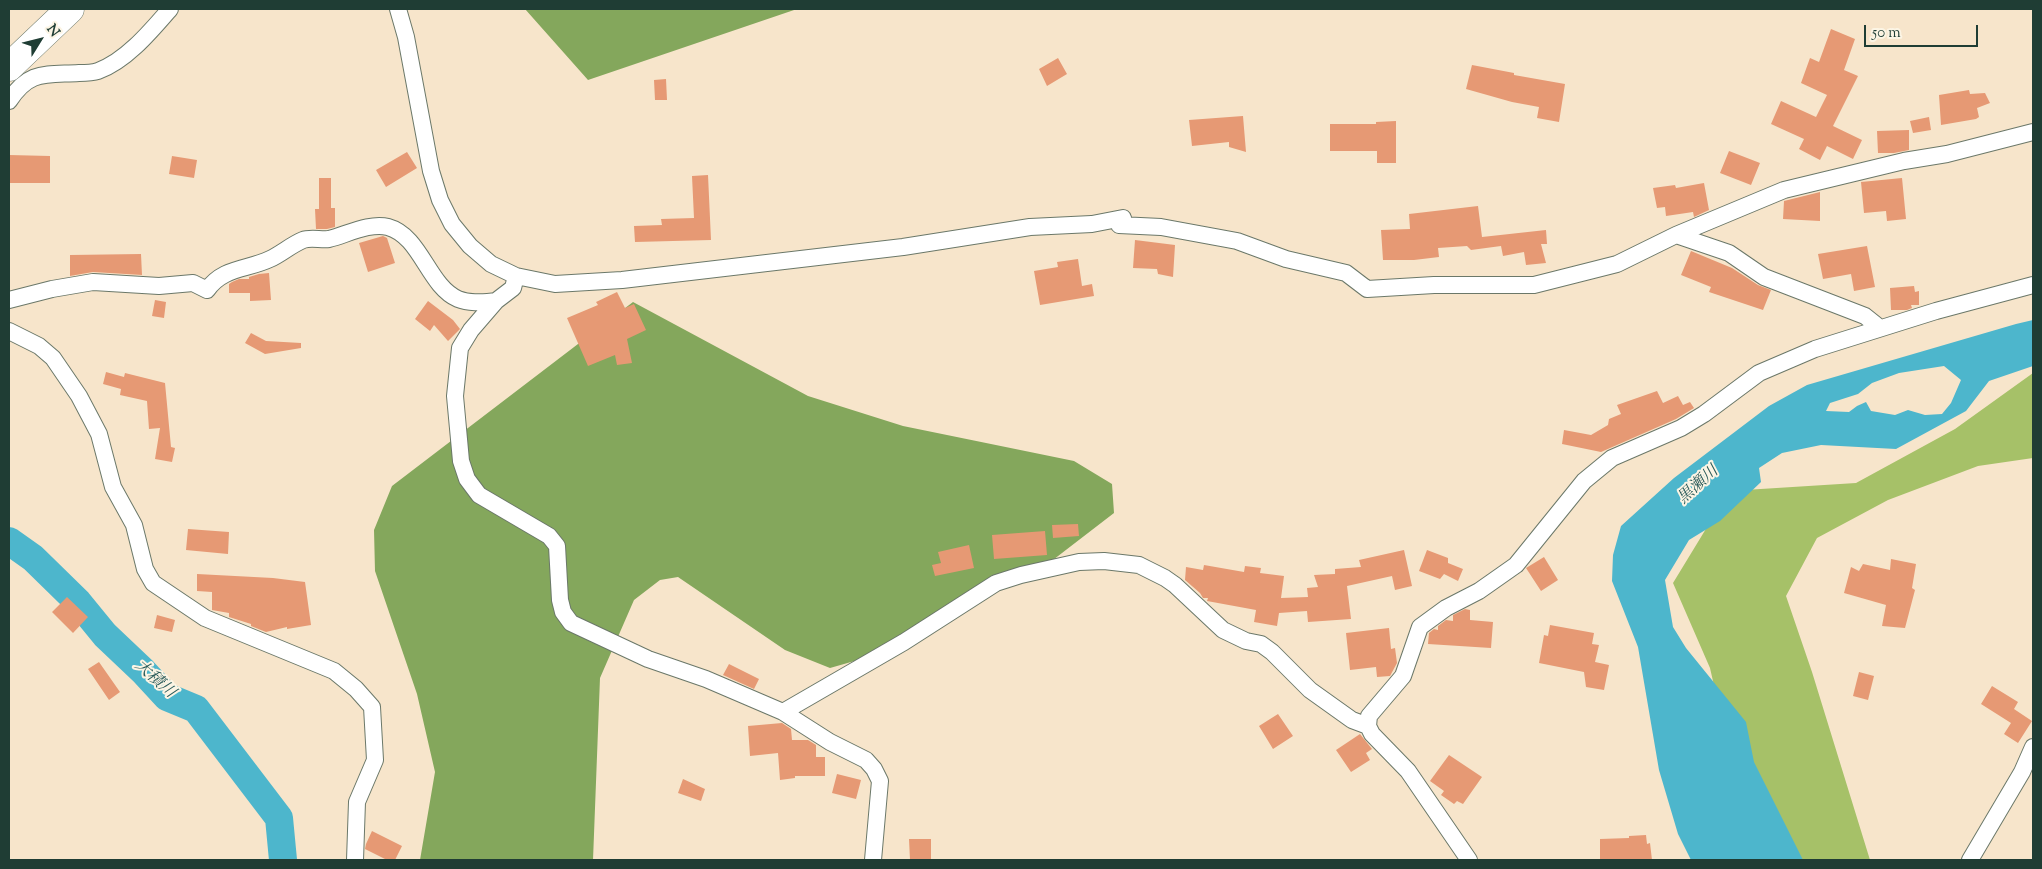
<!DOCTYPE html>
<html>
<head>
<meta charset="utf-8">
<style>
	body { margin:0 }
	#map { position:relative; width:2042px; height:869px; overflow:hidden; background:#f7e5cb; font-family:"Sorts Mill Goudy",serif }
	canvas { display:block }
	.frame { position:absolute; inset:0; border:10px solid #1f3d34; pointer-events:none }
	.north { position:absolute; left:15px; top:15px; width:50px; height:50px; -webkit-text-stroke:4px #fcf5e5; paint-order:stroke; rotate:54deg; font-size:14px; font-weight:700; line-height:20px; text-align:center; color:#1f3d34 }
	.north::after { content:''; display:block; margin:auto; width:18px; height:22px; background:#1f3d34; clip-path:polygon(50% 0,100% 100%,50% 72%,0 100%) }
	.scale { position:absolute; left:1864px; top:25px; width:114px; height:22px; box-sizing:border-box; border:2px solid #1f3d34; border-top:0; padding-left:6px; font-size:15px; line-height:18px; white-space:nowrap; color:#1f3d34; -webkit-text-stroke:4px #fcf5e5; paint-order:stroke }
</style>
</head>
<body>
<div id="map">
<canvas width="2042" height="869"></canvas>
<div class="frame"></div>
<div class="north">N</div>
<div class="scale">50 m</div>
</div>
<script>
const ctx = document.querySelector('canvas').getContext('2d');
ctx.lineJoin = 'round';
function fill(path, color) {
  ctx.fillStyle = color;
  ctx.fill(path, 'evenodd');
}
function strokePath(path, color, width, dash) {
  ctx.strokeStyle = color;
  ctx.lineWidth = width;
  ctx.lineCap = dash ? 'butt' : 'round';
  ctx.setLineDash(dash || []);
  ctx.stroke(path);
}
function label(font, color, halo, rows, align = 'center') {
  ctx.font = font + ' "Sorts Mill Goudy","Noto Serif JP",serif';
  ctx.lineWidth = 4;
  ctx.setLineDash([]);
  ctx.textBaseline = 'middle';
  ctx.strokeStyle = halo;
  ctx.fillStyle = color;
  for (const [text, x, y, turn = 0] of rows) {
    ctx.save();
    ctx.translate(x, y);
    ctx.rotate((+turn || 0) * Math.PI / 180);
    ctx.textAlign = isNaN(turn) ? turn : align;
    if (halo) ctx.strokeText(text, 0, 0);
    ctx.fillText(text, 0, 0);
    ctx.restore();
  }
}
fill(new Path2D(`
	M2033,373V458L1978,466L1888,500L1817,538L1786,596L1812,672L1870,860H1780L1731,760L1710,668L1673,583L1729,491L1856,483L1955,429Z`), '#a6c168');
fill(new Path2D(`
	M525,9H797L588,80Z
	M633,302L808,396L903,426L1074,461L1112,484L1114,513L1049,563L872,656L830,668L785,650L678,577L660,580L634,600L600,678L593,860H420L435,772L417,694L375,571L374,530L392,486Z`), '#84a75c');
fill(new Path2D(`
	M2033,320V366L1989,381L1966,411L1896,449L1821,445L1782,453L1759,468L1761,482L1720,521L1689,540L1665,580L1673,627L1686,648L1746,722L1754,762L1803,860H1691L1678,834L1659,770L1638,647L1612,581L1613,555L1621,526L1674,478L1769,406L1807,385L2016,324ZM1944,366L1961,380L1951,403L1942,414L1925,415L1908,410L1895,415L1871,411L1866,402L1857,406L1849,412L1826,411L1830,403L1858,394L1872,383L1899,373Z`), '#4db6cc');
strokePath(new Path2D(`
	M9,541L33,558L78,602L105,635L143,671L167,697L196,709L279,818L283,860`), '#4db6cc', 28);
fill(new Path2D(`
	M1831,29L1855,39L1844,70L1858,76L1833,126L1862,140L1853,159L1827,146L1820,160L1799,149L1804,139L1771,124L1781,101L1816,117L1827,95L1801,83L1810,58L1819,62Z
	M1058,58L1067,74L1047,86L1039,69Z
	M1472,65L1514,73V75L1565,84L1559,122L1537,118L1539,107L1512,102L1466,89Z
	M666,79L667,100H655L654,80Z
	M1969,90L1970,94L1985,93L1990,103L1977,108L1979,117L1976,119L1941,125L1939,95Z
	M1243,116L1246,152L1229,147V142L1192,146L1189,120Z
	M1929,117L1931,130L1913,133L1910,121Z
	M1396,121V163H1377V151H1330V124H1376V122Z
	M1909,130V150L1894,153H1878L1877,131Z
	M1729,151L1760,163L1751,185L1720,173Z
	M407,152L417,168L386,187L376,170Z
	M9,155L50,156V183H9Z
	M172,156L197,160L194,178L169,174Z
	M708,175L711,240L635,242L634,226L662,225L661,219L694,218L692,176Z
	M319,178H331V208H335V227L327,229H316L315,209H319Z
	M1902,178L1906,219L1887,221L1886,211L1864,213L1861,182Z
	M1704,183L1709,210L1694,217L1693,212L1666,216L1665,207L1657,208L1653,188L1675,185L1676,188Z
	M1820,192V221L1783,219L1784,201Z
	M1478,206L1482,237L1546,230L1547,244H1541L1546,263L1526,265L1524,252L1503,256L1501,246L1471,250L1467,246L1438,248L1439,257L1414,260H1383L1381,230L1410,229L1409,214Z
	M383,236L387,238L395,263L368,272L359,243Z
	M1135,240L1175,245L1173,277L1158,274L1157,269L1133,268Z
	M1867,246L1875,287L1854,291L1851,274L1823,279L1818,254Z
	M1691,251L1732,268L1758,285L1771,290L1763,310L1709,292L1711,287L1681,275Z
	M141,254L142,275L93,272L70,276V255Z
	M1078,259L1082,286L1092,284L1094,296L1040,305L1034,271L1058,267L1057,262Z
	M269,273L271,300L250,301V293H229V284L232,282L239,279H249V277L259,274Z
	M1914,286L1915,292L1919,291V305H1911L1912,308L1907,310H1891L1890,288Z
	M617,292L625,308L634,304L646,330L627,339L632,363L617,365L615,355L588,366L567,318L598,305L596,302Z
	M155,300L166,302L164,318L152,316Z
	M428,301L453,320L460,329L448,341L434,325L430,331L415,319Z
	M251,333L266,341L301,343V348L265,354L245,343Z
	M106,372L124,377L125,373L165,383L171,447L175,448L172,462L155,459L160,428L149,429L147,401L120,395L121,389L103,384Z
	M1657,391L1663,403L1678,396L1683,405L1690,402L1694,408L1676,419L1601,452L1562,444L1564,430L1591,435L1608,425L1609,419L1621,414L1617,405Z
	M1078,524L1079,536L1053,538L1052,525Z
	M188,529L229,532L228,554L186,550Z
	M1045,531L1047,555L994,559L992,535Z
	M969,545L974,568L935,576L932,565L941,563L938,552Z
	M1404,550L1412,586L1395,590L1392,576L1347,586L1351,619L1308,622L1307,611L1279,613L1277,626L1254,622L1256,610L1207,601L1208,598H1203L1200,593L1185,580L1186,567L1203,570L1204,565L1244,572L1245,566L1261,568L1260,573L1284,576L1281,598L1308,597L1307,588L1318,587L1314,575L1335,574V569L1361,567L1359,560Z
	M1427,550L1448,558V563L1463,569L1458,581L1444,574L1440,579L1419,571Z
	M1544,557L1558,580L1541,591L1526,568Z
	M1891,559L1916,564L1912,588L1915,590L1905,628L1882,626L1886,605L1844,593L1851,567L1859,571L1863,564L1890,570Z
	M197,574L273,578L305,582L311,625L287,629V627L266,632L251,626V624L229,617V613L212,610V592L197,591Z
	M67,597L88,617L73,633L52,612Z
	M1465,609L1470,610V620L1493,622L1491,648L1428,644L1429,633L1434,629L1438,630V626L1446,620L1453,621V615Z
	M157,615L175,620L172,632L154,628Z
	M1550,625L1594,633L1592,644L1599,645L1595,662L1609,665L1604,690L1586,687L1584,672L1539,663L1544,635L1548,636Z
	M1389,628L1391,649L1395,648L1397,663L1390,676L1377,677L1376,667L1350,670L1346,633Z
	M99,662L120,692L109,700L88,669Z
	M729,664L759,679L754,689L723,675Z
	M1859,672L1874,676L1868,700L1853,696Z
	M1992,686L2018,702L2014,709L2032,721L2018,743L2004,734L2011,723L1981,704Z
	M1278,714L1293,736L1273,749L1259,726Z
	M782,723L791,729L792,740H808L816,745V757H825V776H795V778L780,780L778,753L750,756L748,726Z
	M1360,734L1372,749L1366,753L1370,760L1351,772L1336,750Z
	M1449,755L1482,777L1463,804L1457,801L1454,804L1441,795L1444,791L1430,781Z
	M837,774L861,780L856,799L832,793Z
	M683,779L705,789L701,801L678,793Z
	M372,831L402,846L395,860H387L365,849L366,844Z
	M1646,835L1647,844L1650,843L1652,860L1600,859V839L1629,838V836Z
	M909,839H931V860H910Z`), '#e69974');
const minor = new Path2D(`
	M398,9L406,37L431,171L440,200L452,224L470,246L491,264L516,276L555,284L622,280L903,247L1030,227L1092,224L1123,218L1119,225L1161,227L1237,241L1286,259L1346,273L1367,289L1434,285H1534L1617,264L1676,235L1784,190L1904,161L1947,154L2033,132
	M9,101C29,70 45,75 79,73C85,73 92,73 98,71C126,61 151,31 170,9
	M1676,235L1729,253L1764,277L1865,316L1880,328
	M516,276L513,288L496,301L471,330L460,348L455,396L461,461L467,479L479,495L549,536L557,546L560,600L563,612L571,623L648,659L706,679L783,712L830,742L866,760L874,769L880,781L873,860
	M9,300L52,289L93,282L159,286L193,283L207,290C223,267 247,270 270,259C281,254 291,245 303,240C310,237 321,240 329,239C346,235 370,222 388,227C421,236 428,286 458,299C470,304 484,302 496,301
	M9,331L39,346L53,358L79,396L99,434L113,487L134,525L145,569L153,583L205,618L334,671L356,689L372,707L375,760L357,802L355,860
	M783,712L904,642L996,583L1021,575L1079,562L1104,561L1139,565L1165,578L1175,585L1223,630L1246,641L1261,644L1272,652L1310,690L1352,720L1368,726
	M1469,860L1408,771L1372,734L1368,726L1369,716L1403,676L1420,627L1446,608L1479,591L1516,565L1584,481L1612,458L1681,428L1704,414L1759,373L1815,349L1936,311L2033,285
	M1970,860L2022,772L2033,747`);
const motorway = new Path2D(`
	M9,67L70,9`);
strokePath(minor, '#6b7869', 18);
strokePath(motorway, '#6b7869', 29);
strokePath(minor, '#fff', 16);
strokePath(motorway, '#fff', 28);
label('italic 16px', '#2a5b5a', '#fcf5e5', [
	["黒瀬川",1699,486,-42],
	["大積川",154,680,42]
]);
</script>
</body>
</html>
